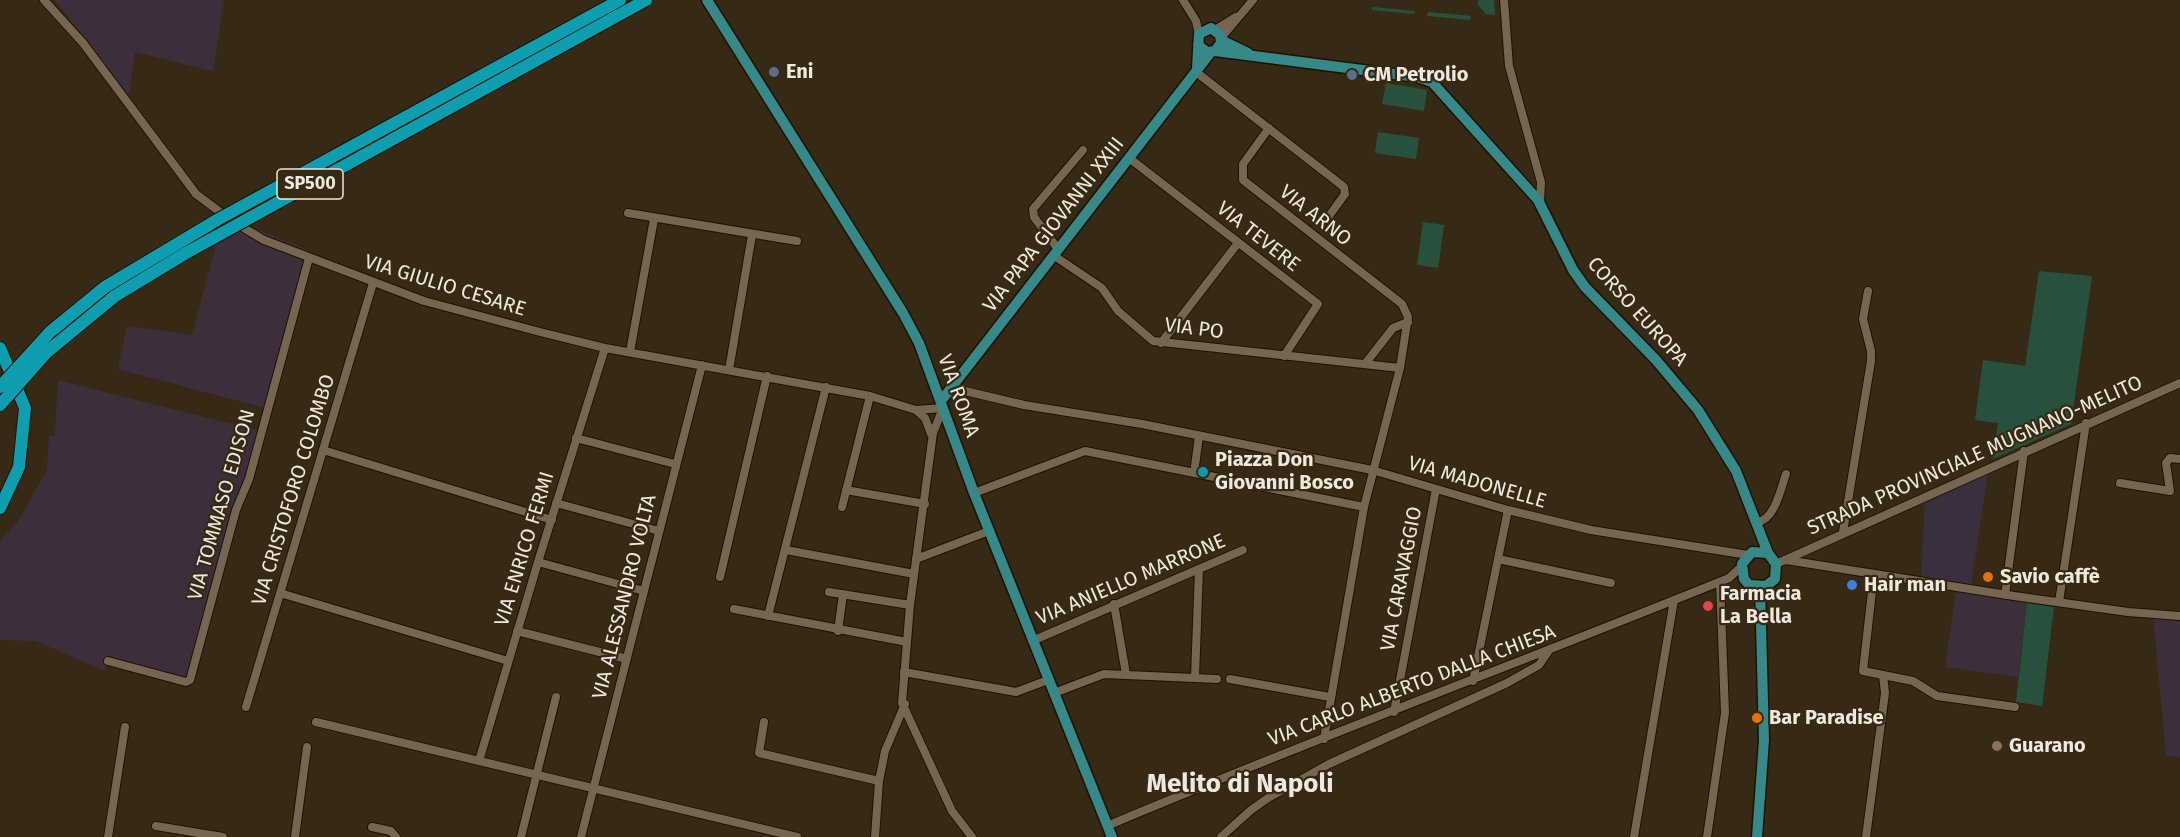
<!DOCTYPE html>
<html>
<head>
<meta charset="utf-8">
<style>
	body { margin:0 }
	canvas { display:block; background:#362a16 }
</style>
</head>
<body>
<canvas width="2180" height="837"></canvas>
<script>
const ctx = document.querySelector('canvas').getContext('2d');
ctx.lineJoin = 'round';
function fill(path, color) {
  ctx.fillStyle = color;
  ctx.fill(path, 'evenodd');
}
function strokePath(path, color, width, dash) {
  ctx.strokeStyle = color;
  ctx.lineWidth = width;
  ctx.lineCap = dash ? 'butt' : 'round';
  ctx.setLineDash(dash || []);
  ctx.stroke(path);
}
function label(font, color, halo, rows, align = 'center') {
  ctx.font = font + ' "Fira Sans",sans-serif';
  ctx.lineWidth = 4.5;
  ctx.setLineDash([]);
  ctx.textBaseline = 'middle';
  ctx.strokeStyle = halo;
  ctx.fillStyle = color;
  for (const [text, x, y, turn = 0] of rows) {
    ctx.save();
    ctx.translate(x, y);
    ctx.rotate((+turn || 0) * Math.PI / 180);
    ctx.textAlign = isNaN(turn) ? turn : align;
    if (halo) ctx.strokeText(text, 0, 0);
    ctx.fillText(text, 0, 0);
    ctx.restore();
  }
}
fill(new Path2D(`
	M1988,472L1971,585L1921,578L1925,500Z`), '#392f3e');
fill(new Path2D(`
	M55,0H224L213,71L135,52L129,95Z
	M225,210L256,229L308,250L265,408L118,369L127,326L192,335Z
	M58,380L259,431L187,678L107,658L105,671L36,641L0,640V541L17,523L47,470L49,436L55,435Z
	M1956,590L2027,601L2018,677L1945,667Z
	M2153,616L2180,619V757L2166,756Z`), '#3c2e3b');
fill(new Path2D(`
	M1478,0H1494L1495,15L1486,14L1478,5Z
	M1372,7L1415,11L1414,14L1372,10Z
	M1428,12L1471,16L1470,20L1427,16Z
	M1386,83L1427,90L1424,111L1382,104Z
	M1378,132L1419,138L1416,159L1375,153Z
	M1423,222L1444,225L1438,268L1417,265Z
	M2039,271L2092,276L2071,424L1993,459L1998,423L1975,420L1983,360L2025,366Z
	M2027,603L2054,607L2042,706L2016,702Z`), '#27513d');
const minor = new Path2D(`
	M44,0L83,43L196,194L232,221L264,240L424,301L540,332L605,348L870,396L916,410L943,408
	M1183,0L1196,21L1199,34
	M1504,0L1509,66L1541,182L1540,203
	M1215,30L1236,17
	M1221,38L1253,0
	M1196,72L1344,187L1345,194L1329,216
	M1269,128L1243,164V180L1402,304L1408,317L1400,368L1364,507L1324,739
	M1129,158L1318,304L1284,356
	M628,213L797,241
	M1058,249L1034,217L1033,209L1083,150
	M1053,255L1102,288L1118,311L1153,341L1400,368
	M1161,343L1238,243
	M630,352L654,219
	M1365,364L1393,328L1408,322
	M729,370L752,235
	M965,391L1024,405L1142,424L1372,470L1508,510L1591,530L1748,555
	M943,408L933,433L910,605L902,703L952,811L972,837
	M916,410L925,418L931,434
	M576,438L675,464
	M323,450L552,520
	M1194,473L1199,436
	M2120,483L2170,491L2166,463L2170,458L2180,459
	M846,490L925,504
	M974,493L1085,451L1364,507
	M556,503L659,531
	M842,507L870,396
	M1757,522C1775,520 1781,488 1786,474
	M1843,532L1871,361V351L1863,319L1868,291
	M786,550L914,574
	M916,559L989,531
	M1498,559L1611,583
	M1786,560L2014,596L2128,612L2180,616
	M538,562L644,591
	M1776,564L2180,383
	M1874,574L1863,671L1913,681L1937,696L2015,707
	M720,577L767,376
	M829,592L910,605
	M280,593L508,661
	M2005,595L2024,451
	M2059,602L2086,423
	M1114,604L1126,674
	M734,609L907,642
	M768,616L826,387
	M517,631L627,659
	M838,631L843,594
	M1032,641L1243,550
	M108,661L186,682L190,680L236,510L249,479L309,258
	M904,676V672L1016,692L1048,680
	M1195,677L1199,569
	M1230,679L1330,697
	M1473,681L1508,510
	M1054,693L1104,674L1217,679
	M246,707L373,283
	M1394,712L1436,489
	M316,722L797,837
	M764,722L759,753L879,781
	M479,761L538,562L605,348
	M156,826L223,837
	M1107,826C1313,739 1522,662 1729,578L1741,567
	M372,827L391,831L396,837
	M108,837L125,727
	M295,837L307,747
	M521,837L556,697
	M581,837L702,365
	M875,837L879,781L885,751L905,704
	M1221,837L1251,810L1268,798L1329,764L1507,683L1539,665L1550,649
	M1634,837L1674,600
	M1707,837L1725,713L1720,582
	M1866,837L1885,693L1883,675`);
const major = new Path2D(`
	M707,0L903,313L919,343L974,493L1112,837
	M1221,40L1248,53
	M1215,51L1417,77L1432,82L1538,200L1573,270L1585,287L1656,360L1698,410L1736,471L1768,553
	M1197,68L1199,34L1211,28L1220,35L1221,43L1215,51L1207,52L1198,45
	M941,401L1211,52
	M1751,585L1766,586L1775,579L1776,564L1768,553L1752,552L1742,564L1744,579L1760,597
	M1757,837L1764,740L1760,587`);
const highway = new Path2D(`
	M0,348L25,408L19,467L0,508`);
strokePath(minor, '#1d1201', 10);
strokePath(major, '#1d1201', 13);
strokePath(highway, '#1d1201', 14);
strokePath(minor, '#746650', 8);
strokePath(major, '#378889', 10);
strokePath(highway, '#0f9eaf', 12);
const highwayBridge = new Path2D(`
	M0,387L50,332L105,287L217,220L620,0
	M0,405L47,352L115,296L186,253L646,0`);
strokePath(highwayBridge, '#1d1201', 14, []);
strokePath(highwayBridge, '#0f9eaf', 12);
for (const [x, y, r, color] of [
	[774,72,6,"#5c6f8a"],
	[1352,75,6,"#5c6f8a"],
	[1203,472,6,"#0f9aa8"],
	[1988,577,6,"#e8710a"],
	[1852,585,6,"#3f7fe0"],
	[1708,606,6,"#e0444e"],
	[1757,718,6,"#e8710a"],
	[1997,746,6,"#8d6e63"]
]) {
  const dot = new Path2D();
  dot.arc(x, y, r, 0, 2 * Math.PI);
  ctx.fillStyle = color;
  ctx.fill(dot);
  strokePath(dot, '#362a16', 2);
}
for (const [x, y, w] of [
	[310,184,66]
]) {
  const box = new Path2D();
  box.roundRect(x - w / 2, y - 15, w, 30, 4.5);
  ctx.fillStyle = '#362a16';
  ctx.fill(box);
  strokePath(box, '#f0e8dc', 1.5);
}
label('bold 18px', '#f0e8dc', null, [
	["SP500",310,184]
]);
label('bold 20px', '#f0e8dc', '#362a16', [
	["Eni",786,72],
	["CM Petrolio",1364,75],
	["Piazza Don",1215,460],
	["Giovanni Bosco",1215,483],
	["Savio caffè",2000,577],
	["Hair man",1864,585],
	["Farmacia",1720,594],
	["La Bella",1720,617],
	["Bar Paradise",1769,718],
	["Guarano",2009,746]
], 'left');
label('20px', '#f0e8dc', '#362a16', [
	["VIA ARNO",1315,216,38],
	["VIA PAPA GIOVANNI XXIII",1054,225,-52],
	["VIA TEVERE",1258,237,38],
	["VIA GIULIO CESARE",445,286,17],
	["CORSO EUROPA",1637,312,48],
	["VIA PO",1194,329,7],
	["VIA ROMA",958,396,70],
	["STRADA PROVINCIALE MUGNANO-MELITO",1975,456,-24],
	["VIA MADONELLE",1477,483,16],
	["VIA CRISTOFORO COLOMBO",294,490,-73],
	["VIA TOMMASO EDISON",222,505,-74],
	["VIA ENRICO FERMI",525,549,-73],
	["VIA CARAVAGGIO",1402,579,-79],
	["VIA ANIELLO MARRONE",1131,580,-23],
	["VIA ALESSANDRO VOLTA",625,597,-76],
	["VIA CARLO ALBERTO DALLA CHIESA",1412,686,-21]
]);
label('bold 26px', '#f0e8dc', '#362a16', [
	["Melito di Napoli",1240,785]
]);
</script>
</body>
</html>
